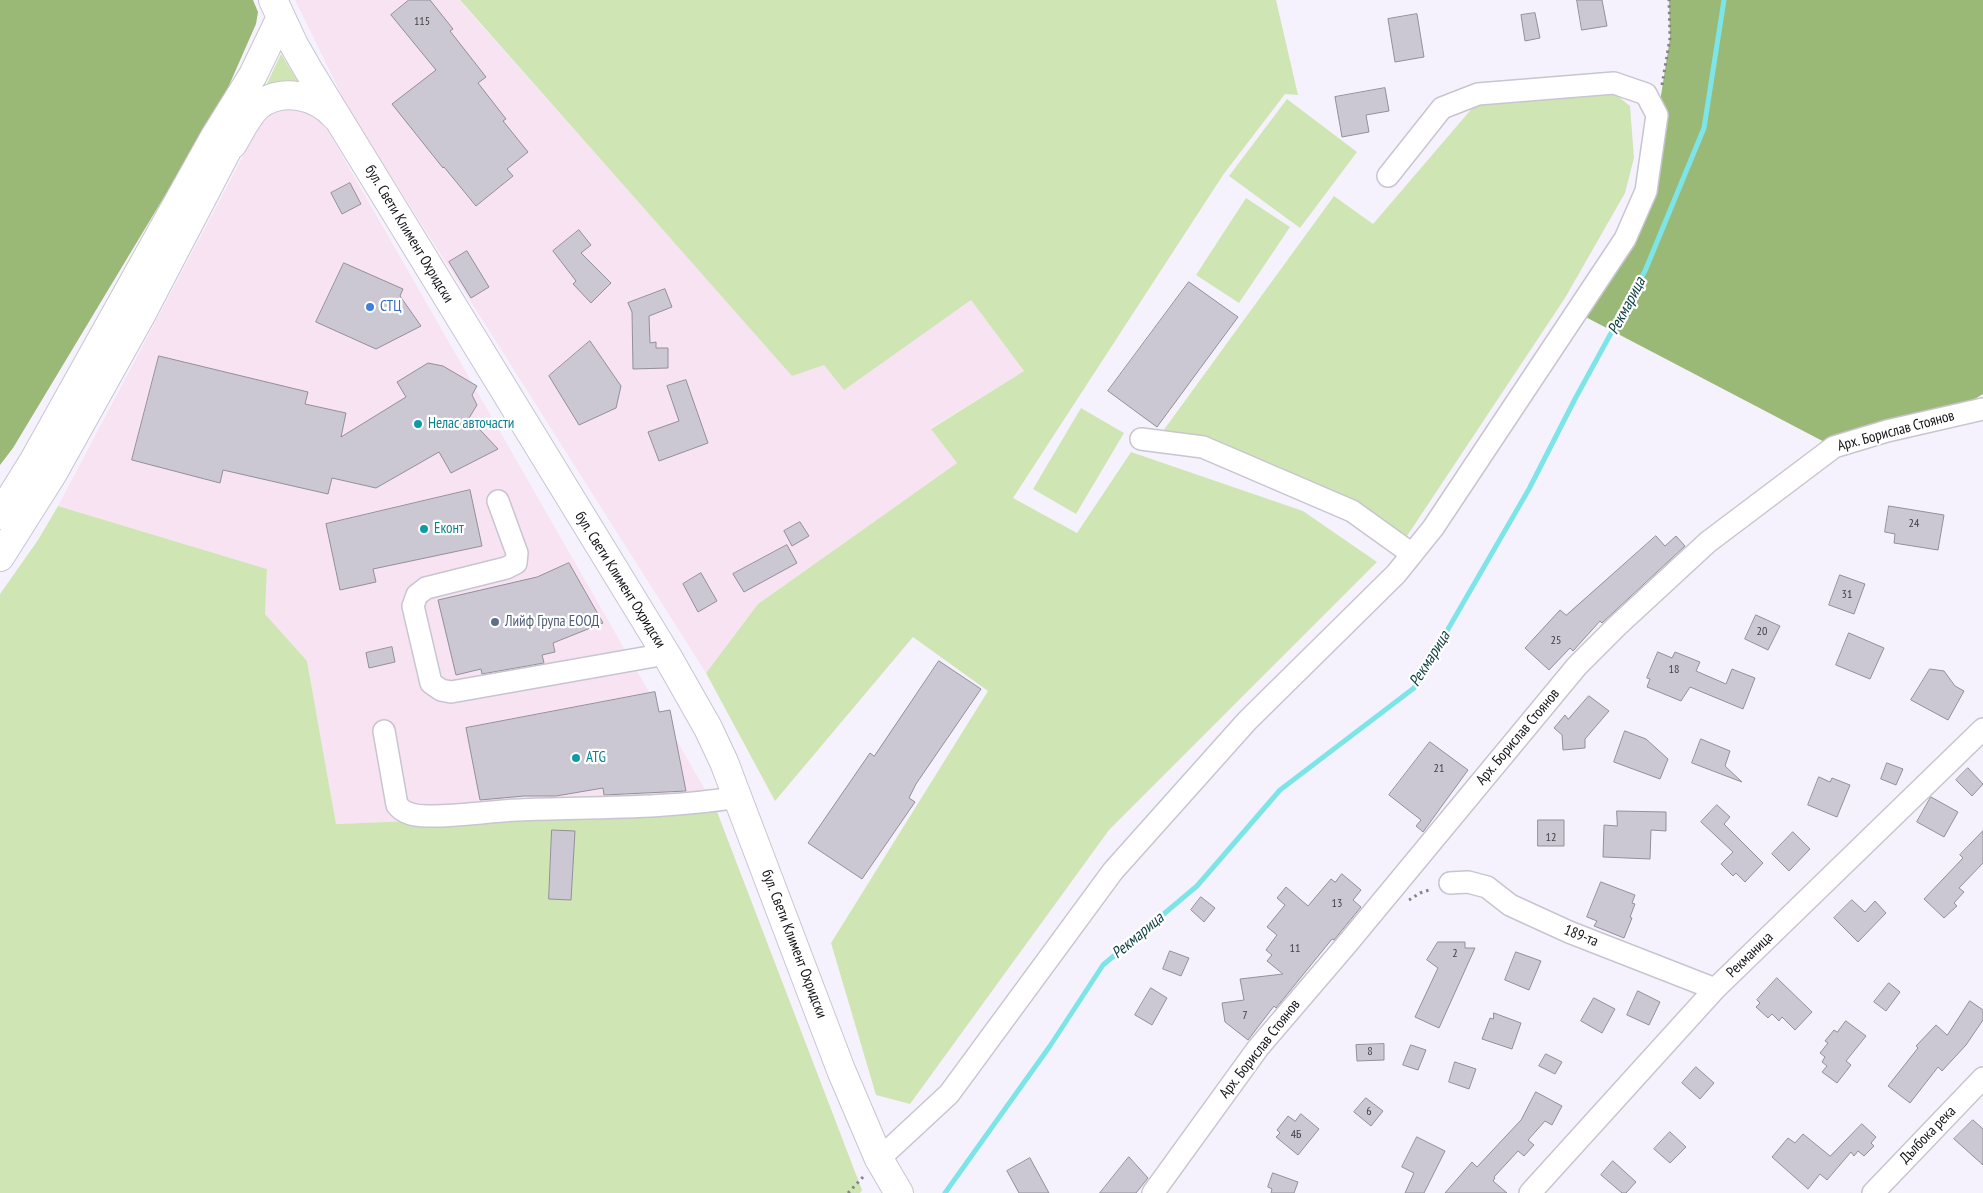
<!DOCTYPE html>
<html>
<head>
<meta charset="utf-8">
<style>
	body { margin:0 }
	canvas { display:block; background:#f5f2fd }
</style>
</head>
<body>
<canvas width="1983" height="1193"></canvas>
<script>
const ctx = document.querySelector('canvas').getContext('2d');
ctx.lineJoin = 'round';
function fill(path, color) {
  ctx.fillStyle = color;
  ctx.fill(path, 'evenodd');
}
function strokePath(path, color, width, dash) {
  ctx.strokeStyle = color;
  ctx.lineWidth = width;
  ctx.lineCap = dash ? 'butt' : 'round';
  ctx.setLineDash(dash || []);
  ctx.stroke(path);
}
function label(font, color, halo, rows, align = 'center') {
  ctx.font = font + ' "PT Sans Narrow",sans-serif';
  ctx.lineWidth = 4.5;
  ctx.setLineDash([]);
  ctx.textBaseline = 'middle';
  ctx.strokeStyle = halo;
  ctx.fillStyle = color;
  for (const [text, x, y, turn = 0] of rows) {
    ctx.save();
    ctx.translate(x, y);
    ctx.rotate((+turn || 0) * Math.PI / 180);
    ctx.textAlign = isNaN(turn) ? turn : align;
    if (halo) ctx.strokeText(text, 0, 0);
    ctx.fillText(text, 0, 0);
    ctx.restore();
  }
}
fill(new Path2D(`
	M295,0H459L792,375L824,365L844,389L971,300L1024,371L931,428L957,463L758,604L706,673L348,108Z
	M305,108L324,124L716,809L336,824L307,661L265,614L267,569L58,506L259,126L279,109Z`), '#f8e3f2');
fill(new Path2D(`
	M460,0H1276L1298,95L1285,94L1223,175L1013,498L1077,533L1131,452L1303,511L1377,562L1109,830L910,1104L876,1095L831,943L988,691L913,637L775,801L706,673L758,604L957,463L931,429L1024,371L971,300L844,390L824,365L792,376Z
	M281,54L302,88L264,90Z
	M1609,89L1630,106L1634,158L1625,193L1565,298L1407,536L1359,505L1209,440L1163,431L1334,196L1373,224L1474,106Z
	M1287,99L1357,152L1300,228L1229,176Z
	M1246,198L1290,227L1239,303L1196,275Z
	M1081,408L1124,433L1076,514L1033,489Z
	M58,506L267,569L265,614L307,661L336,824L716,809L862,1190L860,1193H0V594L38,540Z`), '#cfe6b4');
fill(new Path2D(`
	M0,0H253L258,12L256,24L223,99L13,448L0,465Z
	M1669,0H1983V394L1973,400L1894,420L1834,447L1576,312L1646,191L1670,38Z`), '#9bb976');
strokePath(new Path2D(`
	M945,1193L1050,1046L1103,965L1197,886L1280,790L1414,688L1529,489L1575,399L1645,271L1704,128L1724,0`), '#7de4e7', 5);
const building = new Path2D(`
	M409,0H430L453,29L450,31L486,77L478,83L506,119L503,121L528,152L507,169L513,176L476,206L444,167L443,168L392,104L436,70L391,15Z
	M1577,0H1602L1607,26L1582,30Z
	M1535,13L1540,38L1525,41L1521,15Z
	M1417,14L1424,57L1395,62L1388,19Z
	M1385,88L1389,111L1366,115L1369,132L1342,137L1335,97Z
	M350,183L361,204L342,214L331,193Z
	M579,230L591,245L581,253L611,283L591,303L573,284L576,281L553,251Z
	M467,251L489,287L471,298L449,262Z
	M344,263L403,289L400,296L421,326L376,349L316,322Z
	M1189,282L1238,317L1157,427L1108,391Z
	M665,289L672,307L649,316L650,343L656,342V348H668V368L633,369L632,312L628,303Z
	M590,341L621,386L616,408L579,425L549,376Z
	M159,356L308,392L305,404L346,413L341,437L406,397L397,382L428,363L443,366L477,386L472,395L477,405L469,418L498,449L451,473L439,452L376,488L332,478L328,494L223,470L220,483L132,460Z
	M686,380L708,443L659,461L648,432L679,421L667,386Z
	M470,490L482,546L373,569L376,582L340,590L326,524Z
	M1889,506L1944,515L1938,550L1894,543L1895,534L1885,532Z
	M800,522L809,536L792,546L784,531Z
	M1656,536L1665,546L1676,536L1685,546L1602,623L1600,621L1573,651L1570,648L1549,670L1525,648L1560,610L1566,615Z
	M787,545L797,563L744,592L733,574Z
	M569,563L603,623L553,643L555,652L542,655L544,663L482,674L481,669L456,675L438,600L537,577Z
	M701,573L717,601L698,612L683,584Z
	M1840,575L1865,584L1854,614L1829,605Z
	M1756,615L1780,626L1768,650L1745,639Z
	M1849,633L1884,648L1870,679L1836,665Z
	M392,647L395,662L369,668L366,653Z
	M1658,652L1672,658L1675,652L1700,662L1696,671L1726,684L1732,669L1755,678L1743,709L1690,687L1681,701L1647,687L1650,679L1647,678Z
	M939,661L981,689L916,784L909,798L915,802L862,879L808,843L870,753L874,756Z
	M1930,669L1944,671L1955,686L1964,691L1948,720L1911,700Z
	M655,692L659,712L670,710L686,791L604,795L603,788L556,796H524L480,800L466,728Z
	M1589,696L1609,711L1585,739V748L1563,750L1562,735L1554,728L1565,715L1568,719Z
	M1625,731L1646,739L1668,759L1660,779L1614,762Z
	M1701,739L1730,751L1725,766L1742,782L1692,763Z
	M1430,742L1468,770L1423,832L1416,826L1421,820L1389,795Z
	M1887,763L1903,769L1896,785L1881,779Z
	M1968,768L1983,784L1972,796L1956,780Z
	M1819,777L1830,782L1832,778L1850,785L1837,817L1808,805Z
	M1931,797L1958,812L1944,837L1917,822Z
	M1717,805L1730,817L1724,824L1763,863L1745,882L1736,873L1733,876L1721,864L1733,852L1701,822Z
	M1617,811L1666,812V831L1651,830L1650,859L1603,857L1604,825L1617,826Z
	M1538,820H1564V846H1538Z
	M552,830L575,831L571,900L549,899Z
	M1983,831V863L1959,888L1964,892L1954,903L1957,906L1944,918L1924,899L1963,858L1960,855Z
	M1793,832L1810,849L1789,871L1772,854Z
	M1342,874L1361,890L1353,900L1361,907L1334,940L1332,939L1276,1008L1274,1006L1248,1040L1225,1022L1222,1003L1244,1000L1240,979L1283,974L1267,961L1272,955L1266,950L1277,935L1267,927L1285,905L1277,898L1286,887L1308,906L1331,879L1335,882Z
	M1601,882L1635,895L1632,903L1635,904L1630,917L1632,918L1624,938L1594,926L1597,921L1587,917Z
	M1201,897L1215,908L1204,922L1191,910Z
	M1852,900L1865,912L1875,901L1886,913L1858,942L1834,918Z
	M1438,942H1465V948H1475L1439,1028L1415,1017L1438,968L1427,960Z
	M1170,951L1189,958L1181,976L1163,969Z
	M1516,952L1541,961L1529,990L1505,980Z
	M1777,978L1812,1012L1795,1030L1782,1017L1779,1021L1772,1014L1768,1018L1756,1007L1760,1003L1757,1000Z
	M1889,983L1900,992L1886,1011L1874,1002Z
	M1151,988L1167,998L1152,1025L1135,1015Z
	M1638,991L1660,1002L1649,1025L1627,1015Z
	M1594,998L1615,1009L1602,1033L1581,1021Z
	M1970,1001L1983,1010V1020L1966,1045L1942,1071L1938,1067L1910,1103L1888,1086L1918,1048L1916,1046L1936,1025L1947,1035Z
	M1494,1013L1521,1023L1512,1049L1482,1039L1490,1018L1493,1019Z
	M1846,1021L1866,1036L1846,1061L1851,1065L1837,1083L1822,1072L1827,1066L1822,1062L1825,1057L1820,1053L1828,1043L1825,1041L1834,1030L1837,1032Z
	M1384,1044V1060L1357,1061L1356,1045Z
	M1411,1045L1426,1050L1418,1070L1403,1065Z
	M1546,1054L1562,1062L1555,1074L1539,1066Z
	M1455,1062L1476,1069L1469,1089L1449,1082Z
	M1696,1067L1714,1083L1700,1099L1682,1083Z
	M1536,1092L1562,1106L1552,1125L1545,1121L1528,1140L1534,1145L1524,1156L1518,1151L1494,1177L1495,1178L1493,1181L1507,1193H1445L1472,1162L1477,1167L1521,1120Z
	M1366,1098L1383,1111L1371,1126L1354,1112Z
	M1301,1114L1319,1129L1298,1155L1276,1137L1280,1133L1277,1130L1288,1116L1295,1121Z
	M1973,1120L1983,1129V1165L1954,1139Z
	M1862,1124L1876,1137L1871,1143L1874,1146L1864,1156L1858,1151L1854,1156L1851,1152L1827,1180L1820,1174L1808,1189L1772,1157L1788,1138L1795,1143L1803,1134L1830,1156Z
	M1670,1132L1686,1147L1670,1163L1654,1149Z
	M1417,1137L1445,1151L1424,1193H1405L1414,1173L1402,1167Z
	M1129,1157L1148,1178L1136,1193H1100Z
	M1030,1158L1049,1193H1019L1007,1171Z
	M1613,1161L1636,1182L1626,1193H1622L1601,1175Z
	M1273,1173L1298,1182L1294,1193H1271L1272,1189L1268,1187Z`);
fill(building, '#cbc8d3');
strokePath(building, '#93909a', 1);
const minor = new Path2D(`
	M1141,439L1203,447L1352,511L1412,554
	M498,501L517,553L516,563L506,568L426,588L417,595L413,606L431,683L441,690L451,692L666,654
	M384,731L397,805C404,814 416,816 427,816C458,817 488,811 519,810C592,807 666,809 739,797
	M1450,883L1468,882L1487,887L1510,905L1569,932L1715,989
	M879,1159L949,1094L1113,871L1247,721L1396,574L1433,528L1625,239L1646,191L1657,115L1646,94L1614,83L1478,94L1442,108L1388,176
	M1153,1193L1258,1048L1347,944L1577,666L1617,626L1708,542L1834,447L1887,431L1983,409
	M1530,1193L1715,989L1983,729
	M1873,1193L1983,1078`);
const major = new Path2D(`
	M273,0L294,45L309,71L666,654L708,728L724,762L841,1070L879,1159L899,1193
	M232,145C240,132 247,116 258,106C281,87 316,95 335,116
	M0,515L33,462L214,138L253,75L281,17
	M0,557L53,473L140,317L234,137`);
strokePath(minor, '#c8c5d0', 24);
strokePath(major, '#c8c5d0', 30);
strokePath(new Path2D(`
	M1662,85L1670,38L1669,0
	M1409,900L1420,893L1432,889
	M848,1193L864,1176`), '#85838a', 3, [2.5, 4]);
strokePath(minor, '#fff', 21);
strokePath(major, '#fff', 28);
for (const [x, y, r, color] of [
	[370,307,5,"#3f7fe0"],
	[418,424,5,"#0f9aa8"],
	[424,529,5,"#0f9aa8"],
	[495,622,5,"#5c6f8a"],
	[576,758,5,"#0f9aa8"]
]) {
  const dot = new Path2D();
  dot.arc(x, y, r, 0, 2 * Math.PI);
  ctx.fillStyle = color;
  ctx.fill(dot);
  strokePath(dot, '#fff', 2);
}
label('12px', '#424046', null, [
	["115",422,22],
	["24",1914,524],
	["31",1847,595],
	["20",1762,632],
	["25",1556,641],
	["18",1674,670],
	["21",1439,769],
	["12",1551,838],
	["13",1337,904],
	["11",1295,949],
	["2",1455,954],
	["7",1245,1016],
	["8",1370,1052],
	["6",1369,1112],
	["4Б",1296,1135]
]);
label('15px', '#141317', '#fff', [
	["бул. Свети Климент Охридски",409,234,59],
	["Арх. Борислав Стоянов",1896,431,-15],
	["бул. Свети Климент Охридски",620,580,58],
	["Арх. Борислав Стоянов",1518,737,-50],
	["189-та",1581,936,22],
	["бул. Свети Климент Охридски",794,944,69],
	["Рекманица",1750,955,-44],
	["Арх. Борислав Стоянов",1260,1049,-52],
	["Дълбока река",1928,1135,-46]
]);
label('15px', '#366cbe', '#fff', [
	["СТЦ",380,307]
], 'left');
label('15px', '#0d838f', '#fff', [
	["Нелас авточасти",428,424],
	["Еконт",434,529],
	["ATG",586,758]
], 'left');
label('15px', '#4e5e75', '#fff', [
	["Лийф Група ЕООД",505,622]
], 'left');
label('italic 16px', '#0c3e3f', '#fff', [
	["Рекмарица",1627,306,-62],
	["Рекмарица",1430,659,-58],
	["Рекмарица",1138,936,-40]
]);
</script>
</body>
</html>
